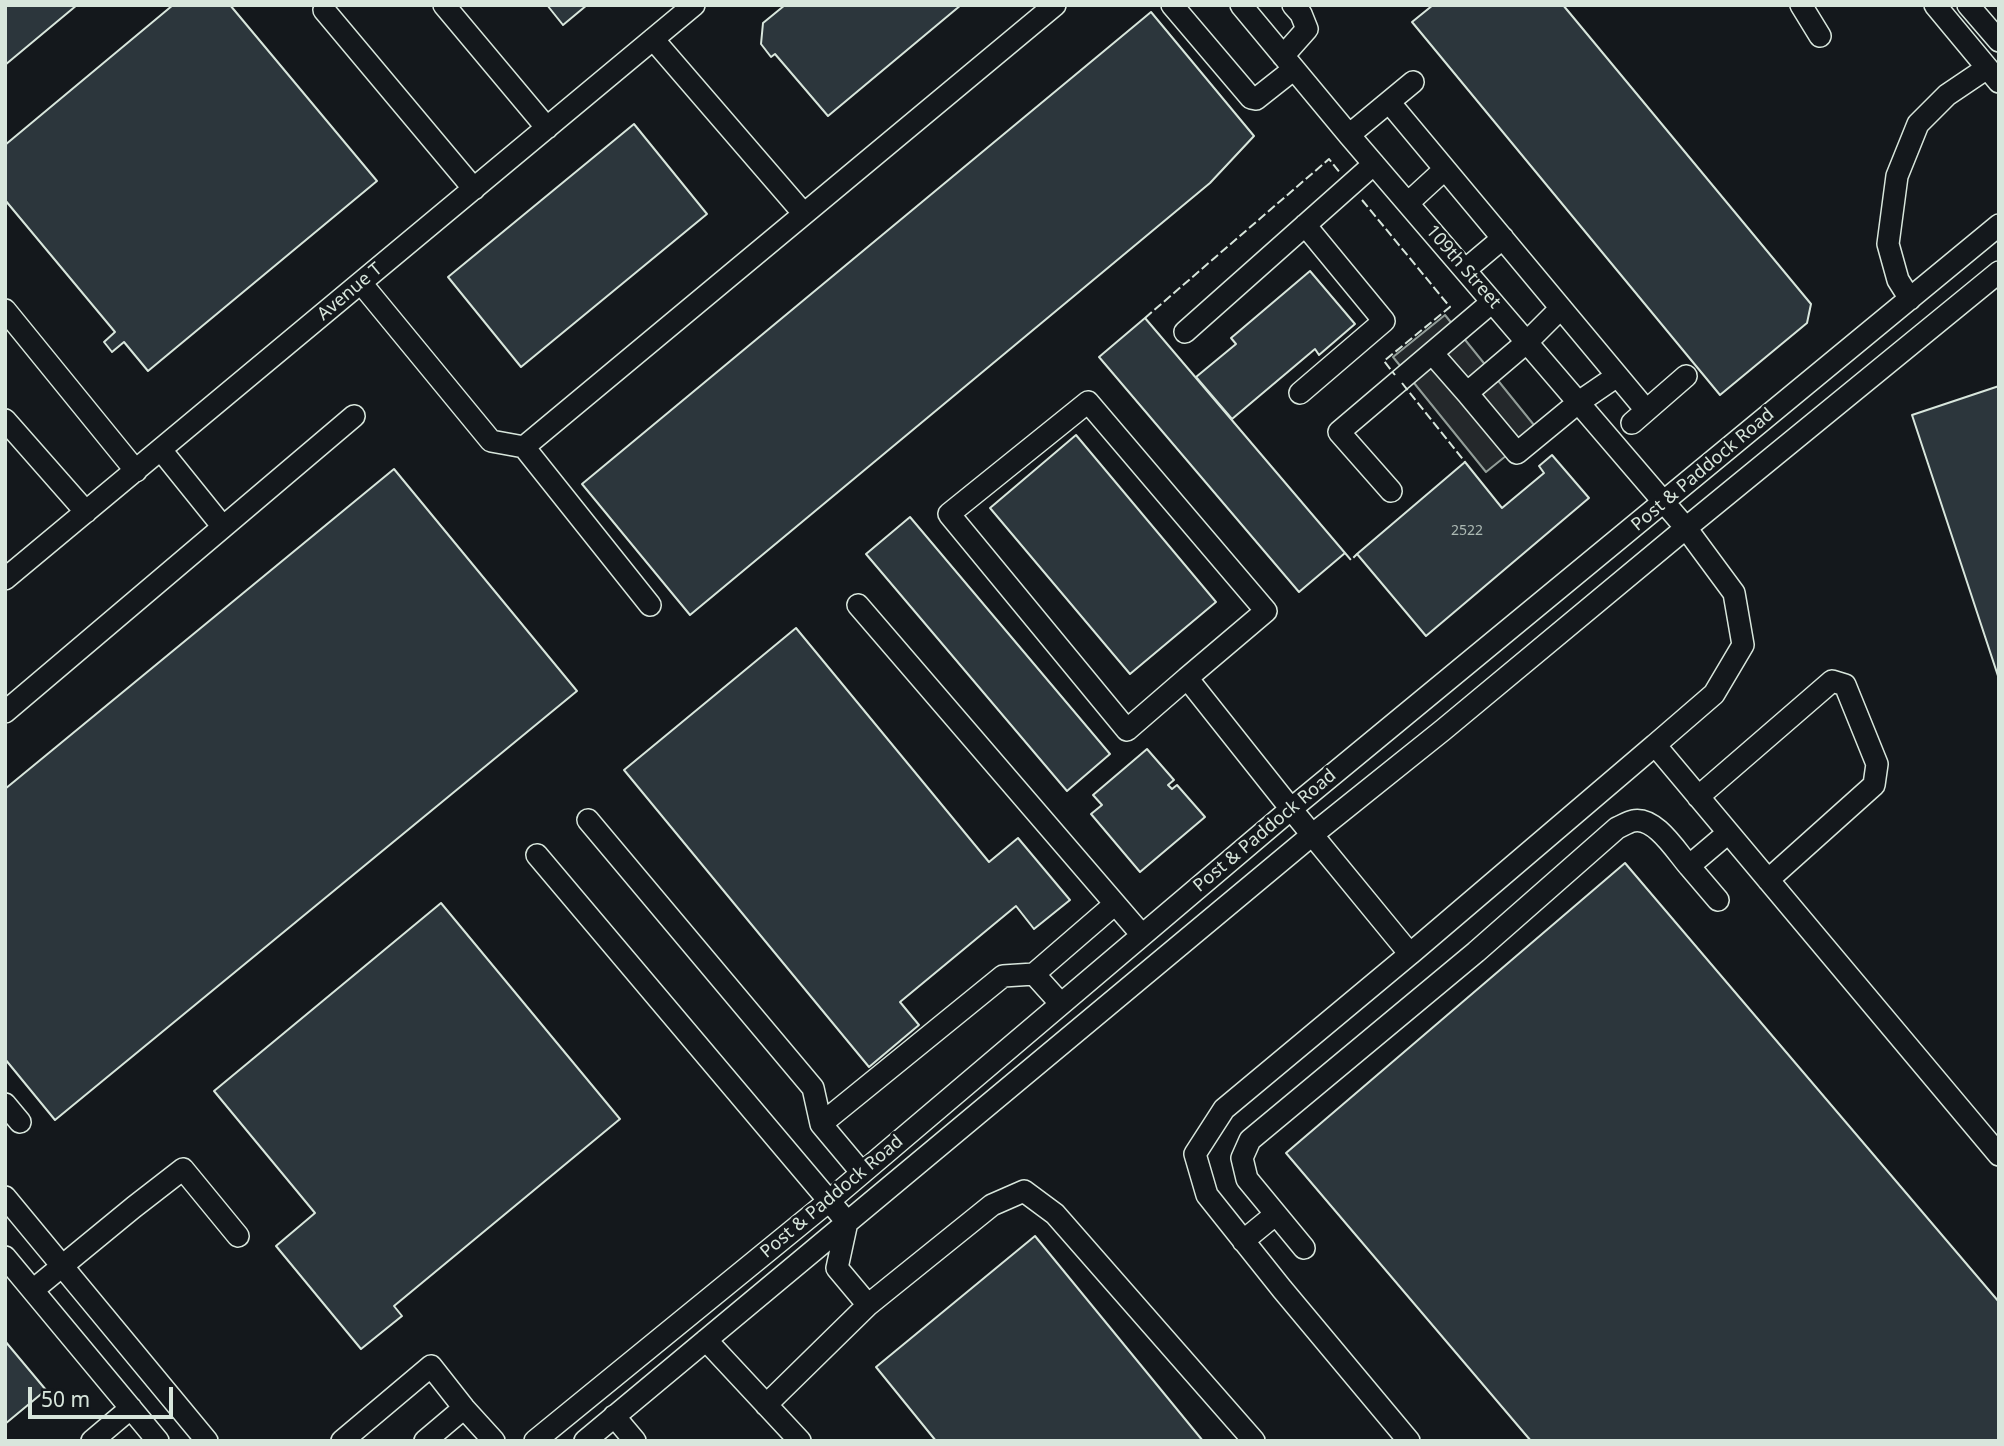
<!DOCTYPE html>
<html>
<head>
<meta charset="utf-8">
<style>
	body { margin:0 }
	#map { position:relative; width:2004px; height:1446px; overflow:hidden; background:#14181c; font-family:"Noto Sans",sans-serif }
	canvas { display:block }
	.frame { position:absolute; inset:0; border:7px solid #d8e6dc; pointer-events:none }
	.scale { position:absolute; left:28px; top:1387px; width:145px; height:32px; box-sizing:border-box; border:4px solid #d8e6dc; border-top:0; padding-left:9px; font-size:21px; line-height:24px; white-space:nowrap; color:#d8e6dc; -webkit-text-stroke:5px #14181c; paint-order:stroke }
</style>
</head>
<body>
<div id="map">
<canvas width="2004" height="1446"></canvas>
<div class="frame"></div>
<div class="scale">50 m</div>
</div>
<script>
const ctx = document.querySelector('canvas').getContext('2d');
ctx.lineJoin = 'round';
function fill(path, color) {
  ctx.fillStyle = color;
  ctx.fill(path, 'evenodd');
}
function strokePath(path, color, width, dash) {
  ctx.strokeStyle = color;
  ctx.lineWidth = width;
  ctx.lineCap = dash ? 'butt' : 'round';
  ctx.setLineDash(dash || []);
  ctx.stroke(path);
}
function label(font, color, halo, rows, align = 'center') {
  ctx.font = font + ' "Noto Sans",sans-serif';
  ctx.lineWidth = 5;
  ctx.setLineDash([]);
  ctx.textBaseline = 'middle';
  ctx.strokeStyle = halo;
  ctx.fillStyle = color;
  for (const [text, x, y, turn = 0] of rows) {
    ctx.save();
    ctx.translate(x, y);
    ctx.rotate((+turn || 0) * Math.PI / 180);
    ctx.textAlign = isNaN(turn) ? turn : align;
    if (halo) ctx.strokeText(text, 0, 0);
    ctx.fillText(text, 0, 0);
    ctx.restore();
  }
}
const parking = new Path2D(`
	M1445,315L1538,430L1486,472L1393,357Z`);
fill(parking, '#24282b');
strokePath(parking, '#939e99', 2);
const building = new Path2D(`
	M5,5H77L5,65Z
	M173,5H230L377,181L148,371L124,342L112,352L104,342L115,332L5,200V145Z
	M547,5H587L563,25Z
	M785,5H961L828,116L775,54L771,57L761,44L763,23Z
	M1433,5H1563L1811,304L1807,323L1720,395L1412,22Z
	M1151,12L1254,136L1210,183L690,615L582,484Z
	M634,124L707,214L521,367L448,277Z
	M1310,271L1355,324L1319,355L1315,349L1232,419L1196,377L1236,344L1231,338Z
	M1145,318L1345,553L1299,592L1099,357Z
	M1999,386V679L1912,415Z
	M1076,435L1216,602L1130,674L990,508Z
	M1552,455L1589,498L1426,636L1357,554L1465,462L1502,508L1544,473L1539,466Z
	M394,469L577,691L55,1120L5,1059V789Z
	M910,517L1110,754L1067,791L866,554Z
	M796,628L989,862L1018,838L1070,900L1034,929L1016,906L900,1002L919,1025L869,1067L624,770Z
	M1147,749L1174,780L1168,785L1172,789L1177,785L1205,817L1140,872L1091,814L1102,805L1093,795Z
	M1625,863L1999,1302V1441H1531L1286,1153Z
	M441,903L620,1119L394,1306L402,1316L361,1349L276,1246L315,1213L214,1091Z
	M1035,1236L1203,1441H936L876,1367Z
	M5,1341L46,1390L5,1424Z`);
fill(building, '#2c363c');
strokePath(building, '#d8e6dc', 2);
const minor = new Path2D(`
	M444,5L547,128
	M1172,5L1251,98L1256,99L1294,69
	M1241,5L1349,135L1686,528L1734,593L1743,645L1714,694L1655,745L1999,1155
	M1801,5L1820,36
	M1935,5L1999,82
	M1968,5L1999,41
	M324,10L474,189
	M1283,56L1307,29L1301,14L1293,5
	M1389,102L1646,410
	M1349,135L1413,82
	M1408,203L1445,169
	M804,214L1055,5
	M1465,270L1503,238
	M361,283L491,441L524,447L804,214L653,39
	M1910,299L1898,280L1888,244L1897,176L1918,124L1947,95L1987,68
	M1561,308L1527,342L1467,393L1517,453L1579,402L1617,376
	M5,310L136,471
	M1185,332L1374,164
	M1432,353L1467,393
	M1300,393L1384,321L1305,225
	M5,420L86,512
	M1632,423L1686,376
	M524,447L650,605
	M161,450L223,527
	M1391,491L1339,432L1492,302
	M5,579L694,5
	M858,605L1142,935
	M1187,678L1266,611L1088,402L949,514L1127,730L1187,678L1291,809L1410,954L1655,745
	M5,712L354,416
	M1698,797L1832,681L1845,685L1877,764L1874,785L1768,880
	M588,820L813,1088L821,1124
	M537,855L847,1222L837,1268L868,1305L992,1205L1024,1191L1055,1214L1254,1441
	M1718,900L1689,866L1728,833
	M1061,1004L1034,974L1115,904
	M5,1104L20,1122
	M862,1173L821,1124L1003,976L1034,974
	M5,1197L207,1441
	M1243,1241L1276,1214
	M1304,1248L1247,1179L1242,1158L1250,1140L1476,952L1617,828C1622,826 1628,822 1633,821C1655,816 1676,851 1689,866
	M5,1257L158,1441
	M33,1290L134,1207L183,1169L238,1236
	M706,1340L800,1441
	M766,1405L868,1305
	M614,1416L635,1441
	M92,1441L131,1408
	M342,1441L431,1366L464,1408L494,1441
	M425,1441L464,1408
	M535,1441L829,1201L1291,809L1999,225
	M585,1441L1312,835L1443,730L1686,528L1999,272
	M1409,1441L1282,1289L1207,1195L1195,1154L1224,1109L1410,954`);
strokePath(minor, '#d8e6dc', 24);
strokePath(minor, '#14181c', 21);
strokePath(new Path2D(`
	M1362,200L1450,307L1384,361L1395,375
	M1145,318L1329,159L1341,174
	M1402,383L1465,462
	M1345,553L1351,560L1357,554`), '#d8e6dc', 2, [9, 3.5]);
label('14px', '#adbab4', null, [
	["2522",1467,531]
]);
label('18px', '#d8e6dc', '#14181c', [
	["109th Street",1463,267,49],
	["Avenue T",350,292,-40],
	["Post & Paddock Road",1703,470,-40],
	["Post & Paddock Road",1265,831,-40],
	["Post & Paddock Road",832,1197,-40]
]);
</script>
</body>
</html>
